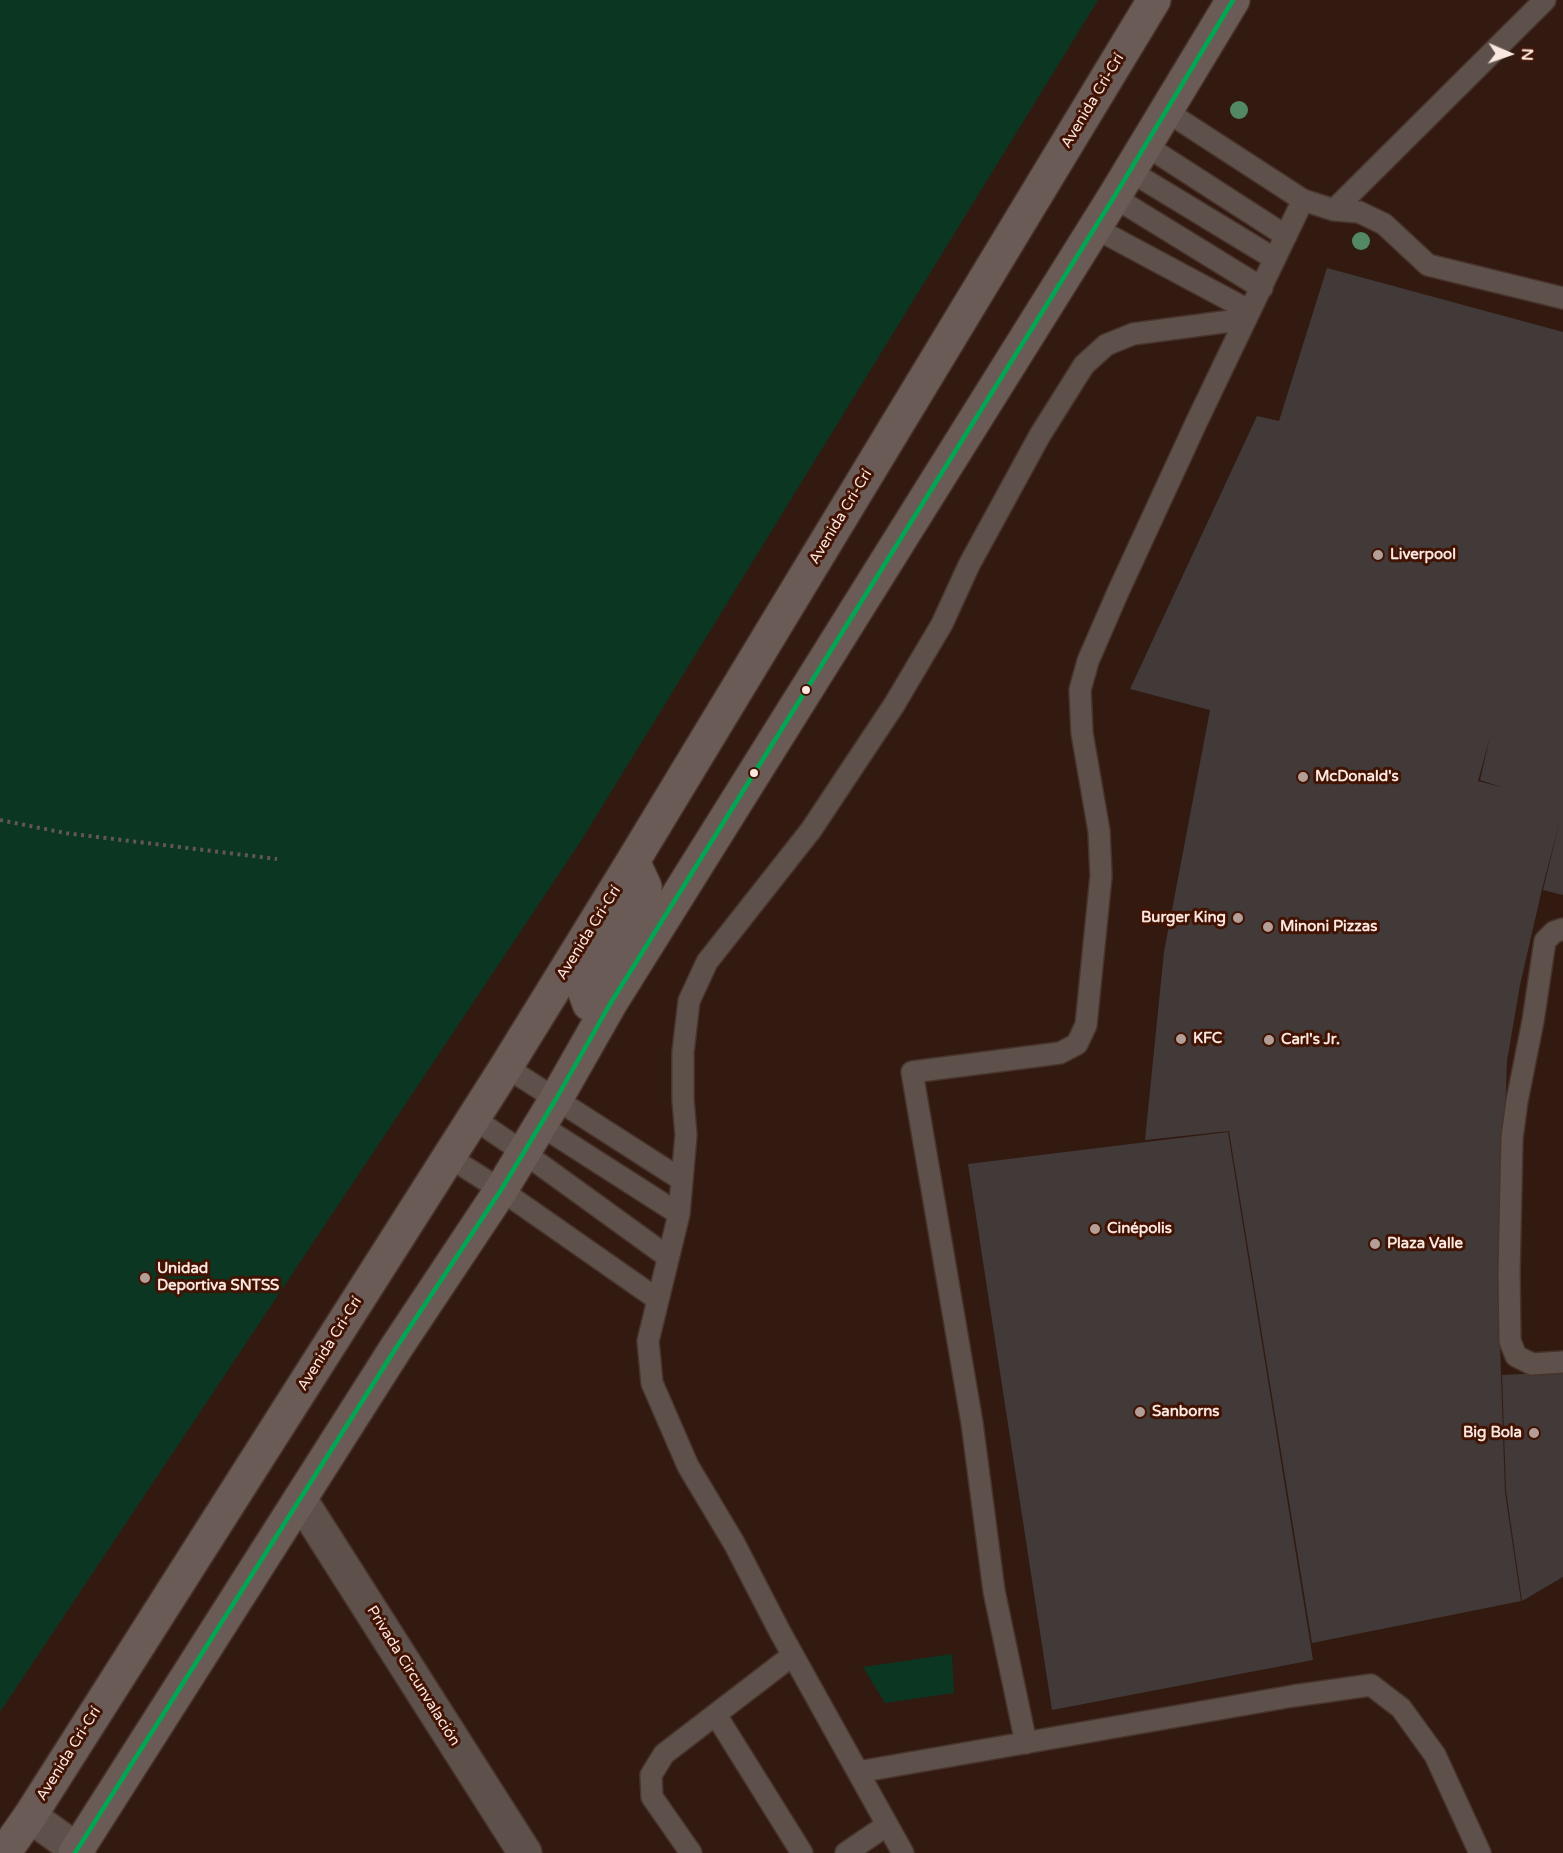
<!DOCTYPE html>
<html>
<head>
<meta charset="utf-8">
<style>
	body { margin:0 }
	#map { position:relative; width:1563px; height:1853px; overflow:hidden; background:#331a11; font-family:"Varela Round",sans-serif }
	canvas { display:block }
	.north { position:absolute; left:1479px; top:24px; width:60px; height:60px; -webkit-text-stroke:4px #421302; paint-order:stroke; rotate:92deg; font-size:16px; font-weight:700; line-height:24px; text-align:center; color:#fae7e0 }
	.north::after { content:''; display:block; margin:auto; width:21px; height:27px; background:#fae7e0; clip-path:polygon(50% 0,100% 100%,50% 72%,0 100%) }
</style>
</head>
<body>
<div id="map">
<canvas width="1563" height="1853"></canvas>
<div class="north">N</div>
</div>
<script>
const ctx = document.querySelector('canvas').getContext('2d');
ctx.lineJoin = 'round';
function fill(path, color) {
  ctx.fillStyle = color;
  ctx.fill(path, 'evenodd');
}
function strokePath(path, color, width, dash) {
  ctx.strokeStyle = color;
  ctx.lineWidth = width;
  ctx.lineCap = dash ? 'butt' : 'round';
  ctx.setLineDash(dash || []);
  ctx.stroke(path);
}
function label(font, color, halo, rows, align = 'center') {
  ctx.font = font + ' "Varela Round",sans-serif';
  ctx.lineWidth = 6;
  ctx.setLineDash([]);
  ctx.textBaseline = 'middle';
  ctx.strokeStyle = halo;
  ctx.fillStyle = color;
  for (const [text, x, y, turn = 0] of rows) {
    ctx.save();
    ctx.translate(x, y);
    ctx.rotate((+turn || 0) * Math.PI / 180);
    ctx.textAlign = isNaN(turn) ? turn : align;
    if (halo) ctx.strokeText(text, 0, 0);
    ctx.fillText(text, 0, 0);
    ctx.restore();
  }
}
fill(new Path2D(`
	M0,0H1098L579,844L0,1712Z
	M952,1654L954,1693L885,1703L863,1667Z`), '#0b3622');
fill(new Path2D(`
	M1327,268L1563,332V895L1543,890L1560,820L1542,889L1520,985L1507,1061L1504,1144L1500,1345L1505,1492L1521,1601L1312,1643L1229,1131L1145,1140L1164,952L1210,710L1130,689L1257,416L1279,421ZM1490,737L1480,780L1504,788L1478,781Z
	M1228,1132L1313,1660L1052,1710L968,1164Z
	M1563,1372V1577L1522,1601L1506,1491L1502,1375Z`), '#413a38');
const lane = new Path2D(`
	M1166,111L1303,200L1334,210L1359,212L1384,224L1428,265L1563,298
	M1145,145L1286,236
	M1130,171L1275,259
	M1114,197L1262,288
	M1334,210L1545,0
	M1095,228L1250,311
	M1563,929L1554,932L1545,941L1533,1021L1517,1101L1512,1138L1509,1273L1510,1341L1516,1356L1532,1364L1563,1362
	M506,1067L682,1180
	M473,1118L523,1152L668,1257
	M540,1125L679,1214
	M449,1157L501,1190L657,1299
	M716,1715L802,1853
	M1026,1743L994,1591L972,1423L912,1072L1060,1053L1077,1044L1086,1025L1101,876L1099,831L1082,733L1080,690L1088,661L1118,592L1197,421L1303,200
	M858,1772L1293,1696L1371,1685L1401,1708L1435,1755L1480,1853
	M691,1853L652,1797L651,1775L664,1754L793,1655
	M846,1853L887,1825
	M903,1853L780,1632L734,1543L688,1466L652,1383L648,1341L679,1214L686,1135L683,1100V1052L689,1001L707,962L811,830L894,705L942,624L969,565L1040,435L1084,365L1106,345L1133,334L1246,319`);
const street = new Path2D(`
	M300,1499L525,1853
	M30,1816L77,1850L79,1853`);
const secondary = new Path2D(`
	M610,1004H589L584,990L645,887L633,861
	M4,1853L30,1816L506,1067L633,861L1154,0
	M75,1853L396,1348L501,1190L556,1099L610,1004L1114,197L1233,0`);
strokePath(lane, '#48342c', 24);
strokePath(street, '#48342c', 36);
strokePath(secondary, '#48342c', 36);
strokePath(new Path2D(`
	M0,820L65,833L277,859`), '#645752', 4, [3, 4.5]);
strokePath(lane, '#5e514c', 21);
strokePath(street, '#5e514c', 33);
strokePath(secondary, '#6b5b56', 33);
strokePath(new Path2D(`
	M75,1853L396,1348L501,1190L556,1099L610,1004L1114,197L1233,0`), '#00a651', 4.5);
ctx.fillStyle = '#538865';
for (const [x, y] of [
	[1239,110],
	[1361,241]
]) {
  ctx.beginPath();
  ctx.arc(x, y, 9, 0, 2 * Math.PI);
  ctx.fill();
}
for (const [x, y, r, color] of [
	[1378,555,6,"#b49f98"],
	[806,690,5,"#fae7e0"],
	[754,773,5,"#fae7e0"],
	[1303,777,6,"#b49f98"],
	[1238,918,6,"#b49f98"],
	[1268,927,6,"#b49f98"],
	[1181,1039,6,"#b49f98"],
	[1269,1040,6,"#b49f98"],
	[1095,1229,6,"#b49f98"],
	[1375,1244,6,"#b49f98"],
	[145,1278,6,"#b49f98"],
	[1140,1412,6,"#b49f98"],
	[1534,1433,6,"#b49f98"]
]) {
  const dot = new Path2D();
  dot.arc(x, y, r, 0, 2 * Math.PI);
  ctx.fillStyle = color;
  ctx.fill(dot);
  strokePath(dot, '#421302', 2);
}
label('15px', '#fae7e0', '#421302', [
	["Avenida Cri-Crí",1093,101,-59],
	["Avenida Cri-Crí",841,517,-59],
	["Avenida Cri-Crí",589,933,-58],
	["Avenida Cri-Crí",330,1344,-58],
	["Privada Circunvalación",413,1676,58],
	["Avenida Cri-Crí",69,1754,-58]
]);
label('bold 15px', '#fae7e0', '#421302', [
	["Liverpool",1390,555],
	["McDonald's",1315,777],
	["Burger King",1226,918,"right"],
	["Minoni Pizzas",1280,927],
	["KFC",1193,1039],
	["Carl's Jr.",1281,1040],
	["Cinépolis",1107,1229],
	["Plaza Valle",1387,1244],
	["Unidad",157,1269],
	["Deportiva SNTSS",157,1286],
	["Sanborns",1152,1412],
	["Big Bola",1522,1433,"right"]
], 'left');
</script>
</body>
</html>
